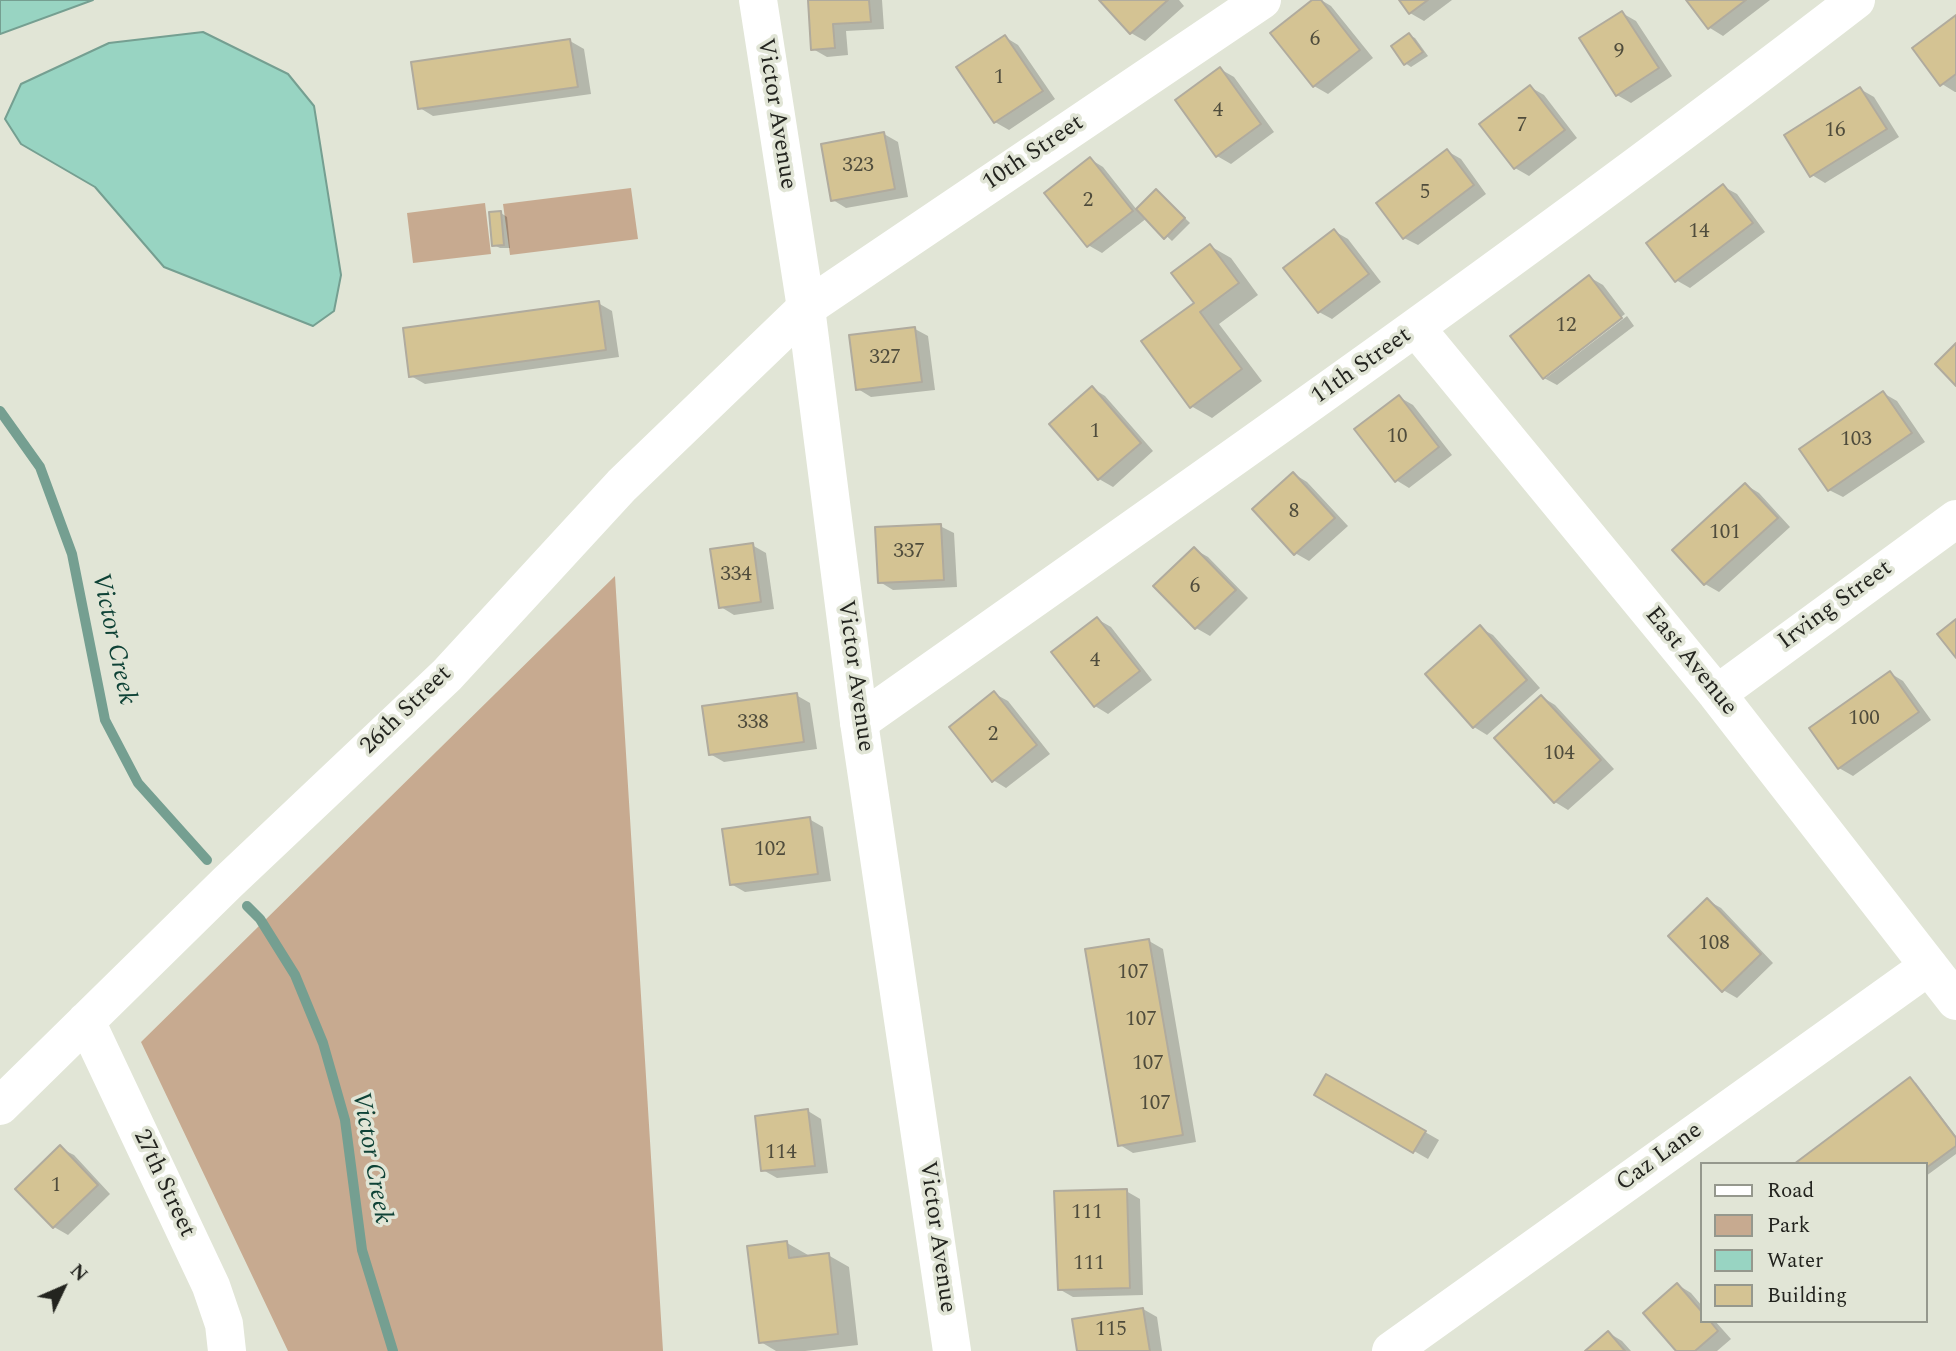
<!DOCTYPE html>
<html>
<head>
<meta charset="utf-8">
<style>
	body { margin:0 }
	#map { position:relative; width:1956px; height:1351px; overflow:hidden; background:#e1e5d6; font-family:Spectral,serif }
	canvas { display:block }
	.legend { position:absolute; left:1700px; top:1162px; width:228px; height:161px; box-sizing:border-box; background:#e1e5d6; border:2px solid #95988d; margin:0; padding:9px 12px; list-style:none; font-size:21px; color:#23241f }
	.legend li { display:flex; align-items:center; gap:14px; height:35px }
	.legend b { width:35px; border:2px solid #95988d }
	.north { position:absolute; left:28px; top:1253px; width:70px; height:70px; -webkit-text-stroke:5px #e1e5d6; paint-order:stroke; rotate:46deg; font-size:19px; font-weight:700; line-height:28px; text-align:center; color:#23241f }
	.north::after { content:''; display:block; margin:auto; width:24px; height:32px; background:#23241f; clip-path:polygon(50% 0,100% 100%,50% 72%,0 100%) }
</style>
</head>
<body>
<div id="map">
<canvas width="1956" height="1351"></canvas>
<ul class="legend">
<li><b style="height:9px;background:#fff"></b>Road</li>
<li><b style="height:19px;background:#c7aa90"></b>Park</li>
<li><b style="height:19px;background:#98d4c2"></b>Water</li>
<li><b style="height:19px;background:#d4c393"></b>Building</li>
</ul>
<div class="north">N</div>
</div>
<script>
const ctx = document.querySelector('canvas').getContext('2d');
ctx.lineJoin = 'round';
function fill(path, color) {
  ctx.fillStyle = color;
  ctx.fill(path, 'evenodd');
}
function strokePath(path, color, width, dash) {
  ctx.strokeStyle = color;
  ctx.lineWidth = width;
  ctx.lineCap = dash ? 'butt' : 'round';
  ctx.setLineDash(dash || []);
  ctx.stroke(path);
}
function label(font, color, halo, rows, align = 'center') {
  ctx.font = font + ' Spectral,serif';
  ctx.lineWidth = 7;
  ctx.setLineDash([]);
  ctx.textBaseline = 'middle';
  ctx.strokeStyle = halo;
  ctx.fillStyle = color;
  for (const [text, x, y, turn = 0] of rows) {
    ctx.save();
    ctx.translate(x, y);
    ctx.rotate((+turn || 0) * Math.PI / 180);
    ctx.textAlign = isNaN(turn) ? turn : align;
    if (halo) ctx.strokeText(text, 0, 0);
    ctx.fillText(text, 0, 0);
    ctx.restore();
  }
}
fill(new Path2D(`
	M631,188L638,239L510,255L503,204Z
	M485,203L491,254L413,263L407,213Z
	M615,576L663,1351H288L141,1042Z`), '#c7aa90');
const water = new Path2D(`
	M0,0H93L0,34Z
	M203,32L288,74L314,106L341,275L334,311L313,326L164,267L95,187L21,144L5,119L21,84L109,43Z`);
fill(water, '#98d4c2');
strokePath(water, '#759f91', 2);
fill(new Path2D(`
	M809,0H882L884,29L846,31L848,55L827,57L813,49Z
	M1102,0H1179L1184,6L1145,41L1131,33Z
	M1315,0H1321L1331,6L1373,58L1328,94L1314,86Z
	M1401,0H1452L1424,21L1410,13Z
	M1688,0H1770L1723,36L1710,28Z
	M1622,13L1636,21L1672,76L1631,103L1617,95Z
	M1956,17V92H1955L1942,84Z
	M1409,35L1415,38L1428,56L1411,67L1405,63Z
	M1005,37L1018,45L1055,99L1009,130L995,122Z
	M570,41L584,49L591,94L433,116L420,108Z
	M1220,69L1234,77L1274,132L1231,164L1217,156Z
	M1530,87L1544,95L1577,138L1529,176L1515,168Z
	M1860,89L1874,97L1899,137L1825,183L1812,175Z
	M884,134L898,142L908,197L846,208L833,200Z
	M1447,151L1461,159L1486,194L1418,245L1404,238Z
	M1090,159L1103,167L1137,210L1157,191L1190,223L1172,241L1147,218L1102,253L1088,245Z
	M1724,187L1737,194L1765,232L1690,288L1676,280Z
	M501,213L507,217L510,248H500L494,245Z
	M1334,231L1348,239L1381,282L1332,319L1319,312Z
	M1210,246L1231,258L1258,295L1219,324L1262,381L1212,418L1191,406L1196,303Z
	M1589,277L1603,285L1625,314L1546,374V378L1627,316L1634,326L1557,385L1544,378Z
	M598,303L612,311L619,357L425,384L411,376Z
	M915,329L928,336L935,390L871,397L858,389Z
	M1092,388L1105,396L1153,451L1113,487L1099,479L1052,424Z
	M1883,393L1897,401L1925,442L1843,497L1829,490Z
	M1399,397L1413,405L1452,455L1409,488L1396,480Z
	M1294,474L1307,482L1348,526L1309,561L1295,553Z
	M1746,485L1759,493L1790,527L1719,592L1705,584Z
	M940,526L954,533L957,587L893,590L880,582Z
	M752,545L766,553L774,609L734,615L721,607Z
	M1194,549L1208,557L1248,598L1210,636L1196,628Z
	M1097,619L1111,627L1152,680L1108,714L1095,706Z
	M1480,628L1493,635L1540,688L1487,735L1474,727Z
	M1890,673L1903,681L1931,720L1853,776L1839,768Z
	M995,694L1008,701L1050,754L1006,788L993,780Z
	M796,695L810,703L817,749L724,762L710,754Z
	M1542,697L1555,705L1614,769L1568,810L1555,802Z
	M809,819L823,827L831,881L745,892L731,884Z
	M1707,900L1721,908L1773,963L1737,998L1723,990Z
	M1149,941L1163,949L1196,1142L1133,1153L1120,1145Z
	M1327,1076L1439,1140L1428,1159L1316,1095Z
	M1910,1079L1916,1083L1956,1136V1154L1926,1176V1164Z
	M808,1111L821,1119L828,1173L777,1178L763,1170Z
	M60,1148L74,1155L110,1194L68,1235L54,1227Z
	M1126,1191L1140,1199L1143,1295L1073,1297L1059,1289Z
	M787,1243L808,1255V1258L828,1255L849,1267L858,1345L805,1351H776L761,1342Z
	M1678,1285L1691,1293L1702,1306V1321H1715L1731,1339L1717,1351H1678Z
	M1143,1309L1157,1317L1162,1351H1079Z
	M1609,1333L1622,1341L1631,1351H1587Z`), '#0003');
strokePath(new Path2D(`
	M0,411L40,467L72,554L105,720L138,783L207,860
	M247,906L260,919L295,975L323,1043L345,1120L362,1250L393,1351`), '#759f91', 10);
const building = new Path2D(`
	M808,0H869L871,22L833,24L835,48L811,50Z
	M1099,0H1168L1130,34Z
	M1312,0H1321L1360,50L1313,87L1270,33Z
	M1399,0H1428L1409,14Z
	M1686,0H1746L1708,29Z
	M1622,11L1659,68L1616,96L1579,38Z
	M1956,15V74L1940,86L1912,48Z
	M1409,33L1423,52L1404,65L1391,46Z
	M1005,35L1043,91L994,123L956,67Z
	M570,39L578,87L418,109L411,62Z
	M1220,67L1261,124L1216,157L1175,100Z
	M1530,85L1565,130L1514,169L1479,124Z
	M1860,87L1887,129L1810,177L1784,135Z
	M884,132L895,189L831,201L821,144Z
	M1447,149L1474,185L1403,239L1376,203Z
	M1090,157L1133,211L1087,247L1044,193Z
	M1723,184L1753,223L1675,282L1646,243Z
	M1156,189L1185,218L1164,239L1136,209Z
	M501,211L504,245L492,246L489,212Z
	M1334,229L1369,274L1318,313L1283,268Z
	M1210,244L1239,283L1200,312L1242,369L1190,408L1141,341L1194,303L1171,273Z
	M1589,275L1622,318L1543,379L1510,336Z
	M599,301L606,350L409,377L403,328Z
	M915,327L922,382L856,390L849,335Z
	M1956,343V386L1935,364Z
	M1092,386L1141,443L1098,480L1049,424Z
	M1883,391L1912,433L1828,491L1799,449Z
	M1399,395L1439,447L1395,482L1354,429Z
	M1293,472L1335,518L1294,555L1252,509Z
	M1745,483L1778,518L1704,585L1672,550Z
	M941,524L944,580L878,583L875,527Z
	M753,543L761,602L719,608L710,549Z
	M1194,547L1236,590L1195,629L1153,586Z
	M1097,617L1140,671L1094,707L1051,652Z
	M1956,619V658L1937,634Z
	M1480,625L1527,680L1473,728L1425,674Z
	M1890,671L1919,712L1838,769L1809,728Z
	M994,691L1037,745L992,782L949,727Z
	M797,693L804,742L709,755L702,706Z
	M1541,695L1601,760L1554,803L1494,738Z
	M810,817L818,874L730,885L722,829Z
	M1707,898L1761,954L1722,992L1668,936Z
	M1149,939L1183,1135L1118,1146L1085,949Z
	M1326,1074L1426,1131L1413,1153L1314,1095Z
	M1910,1077L1956,1138V1146L1926,1168V1164H1794Z
	M808,1109L815,1166L761,1171L755,1116Z
	M60,1145L98,1185L53,1228L15,1189Z
	M1127,1189L1130,1288L1058,1290L1054,1191Z
	M787,1241L789,1258L829,1253L838,1334L759,1343L747,1246Z
	M1677,1283L1702,1312V1321H1710L1718,1331L1695,1351H1676L1643,1313Z
	M1143,1308L1150,1351H1077L1072,1319Z
	M1608,1331L1625,1351H1585Z`);
fill(building, '#d4c393');
strokePath(building, '#b0ab9e', 2);
strokePath(new Path2D(`
	M1416,328L1717,694L1956,1001
	M1717,694L1956,519
	M859,722C1195,485 1531,251 1856,0
	M86,1021L211,1286L224,1324L227,1351
	M0,1106L227,883L447,675L622,485L806,308L1262,0
	M1391,1351L1929,966`), '#fff', 38);
strokePath(new Path2D(`
	M758,0L806,308L859,722L952,1351`), '#fff', 38);
label('21px', '#4f4c3c', null, [
	["6",1315,41],
	["9",1619,53],
	["1",999,79],
	["4",1218,112],
	["7",1522,127],
	["16",1835,132],
	["323",858,167],
	["5",1425,194],
	["2",1088,202],
	["14",1699,233],
	["12",1566,327],
	["327",885,359],
	["1",1095,433],
	["10",1397,438],
	["103",1856,441],
	["8",1294,513],
	["101",1725,534],
	["337",909,553],
	["334",736,576],
	["6",1195,588],
	["4",1095,662],
	["100",1864,720],
	["338",753,724],
	["2",993,736],
	["104",1559,755],
	["102",770,851],
	["108",1714,945],
	["107",1133,974],
	["107",1141,1021],
	["107",1148,1065],
	["107",1155,1105],
	["114",781,1154],
	["1",56,1187],
	["111",1087,1214],
	["111",1089,1265],
	["115",1111,1331]
]);
label('24px', '#23241f', '#e1e5d6', [
	["Victor Avenue",775,114,81],
	["10th Street",1034,154,-34],
	["11th Street",1362,367,-35],
	["Irving Street",1836,606,-36],
	["East Avenue",1690,662,51],
	["Victor Avenue",854,676,82],
	["26th Street",407,711,-44],
	["Caz Lane",1660,1158,-36],
	["27th Street",163,1184,65],
	["Victor Avenue",936,1237,82]
]);
label('italic 26px', '#0e4236', '#e1e5d6', [
	["Victor Creek",112,639,78],
	["Victor Creek",370,1158,80]
]);
</script>
</body>
</html>
